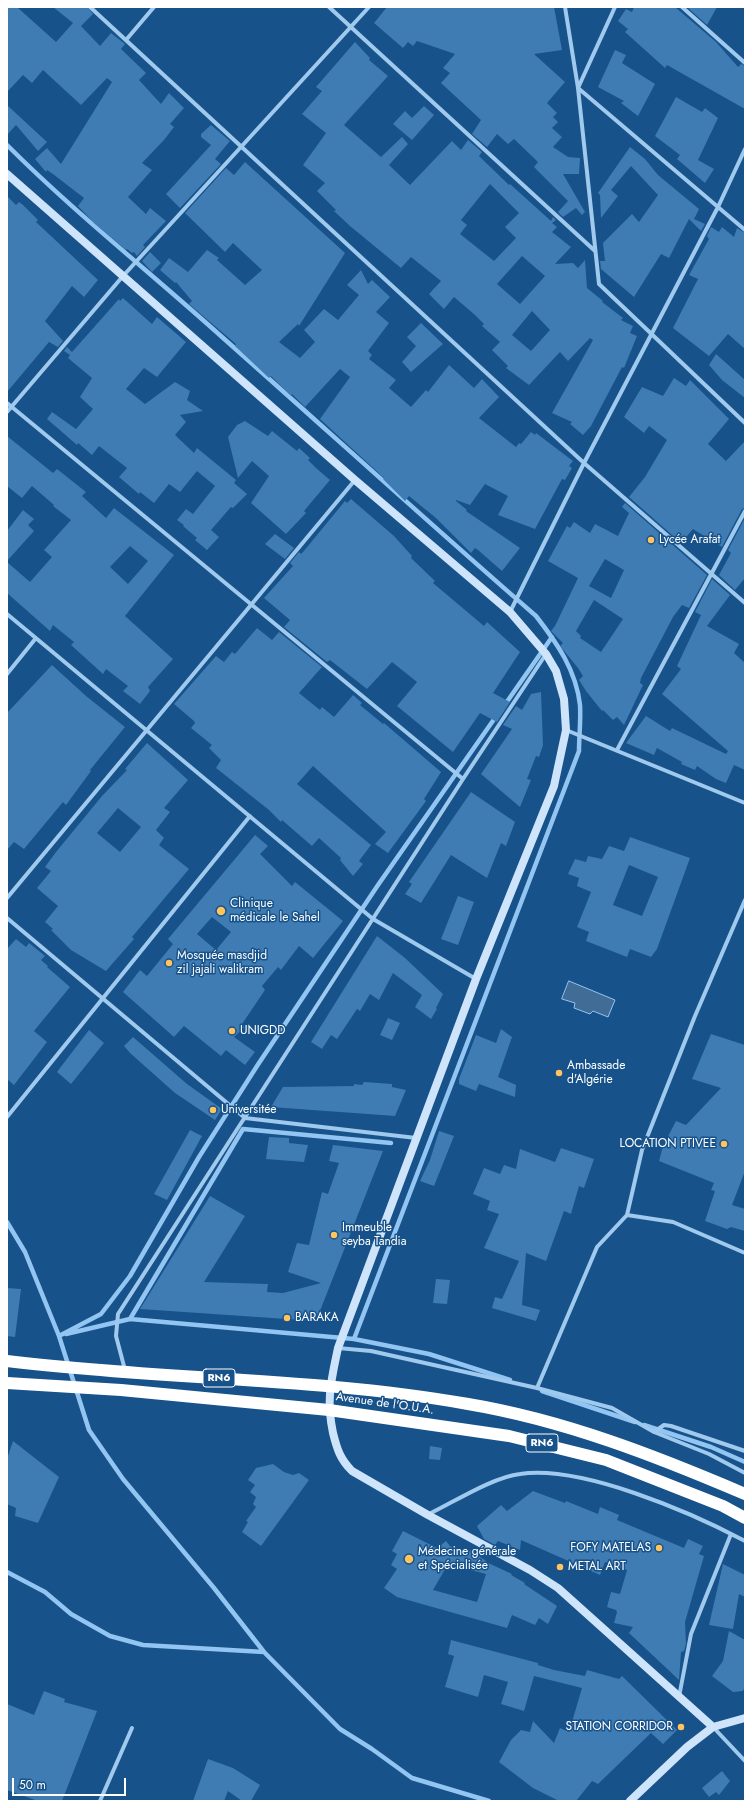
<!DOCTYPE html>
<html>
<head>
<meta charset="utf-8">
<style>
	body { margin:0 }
	#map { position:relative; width:752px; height:1808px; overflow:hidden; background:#17528a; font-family:Jost,sans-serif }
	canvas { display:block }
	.frame { position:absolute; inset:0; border:8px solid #fff; pointer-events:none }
	.scale { position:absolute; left:12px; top:1778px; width:114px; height:18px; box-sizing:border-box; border:2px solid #fff; border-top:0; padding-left:5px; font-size:12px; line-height:14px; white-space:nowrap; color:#fff; -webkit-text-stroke:3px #17528a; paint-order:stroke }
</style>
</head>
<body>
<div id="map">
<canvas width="752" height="1808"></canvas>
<div class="frame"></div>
<div class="scale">50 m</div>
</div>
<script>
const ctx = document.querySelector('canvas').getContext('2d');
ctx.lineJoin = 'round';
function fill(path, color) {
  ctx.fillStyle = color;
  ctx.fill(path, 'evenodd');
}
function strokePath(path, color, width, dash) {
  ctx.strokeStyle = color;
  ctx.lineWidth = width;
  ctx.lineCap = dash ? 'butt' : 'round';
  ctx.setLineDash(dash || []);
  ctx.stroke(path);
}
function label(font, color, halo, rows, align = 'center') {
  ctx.font = font + ' Jost,sans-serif';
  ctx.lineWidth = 3;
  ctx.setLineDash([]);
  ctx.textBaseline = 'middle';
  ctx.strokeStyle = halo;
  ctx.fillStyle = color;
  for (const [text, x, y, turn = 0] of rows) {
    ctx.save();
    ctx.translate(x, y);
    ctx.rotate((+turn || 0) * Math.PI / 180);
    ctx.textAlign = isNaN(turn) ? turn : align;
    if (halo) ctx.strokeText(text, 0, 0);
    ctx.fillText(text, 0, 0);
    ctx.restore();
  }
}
const water = new Path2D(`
	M569,981L615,1000L608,1017L593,1011L590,1014L574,1008L575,1003L562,999Z`);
fill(water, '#416c95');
strokePath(water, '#92c5f1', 1);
strokePath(new Path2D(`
	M7,145C75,213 151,273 222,337C327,430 430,524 536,616C557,643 576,670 580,705C581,720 579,736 579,751L354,1339
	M504,706L552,637
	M7,1222L25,1252L59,1336L89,1430L123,1479L214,1588L264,1652
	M130,1319L354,1339L429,1354L510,1380
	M66,1334L130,1319L243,1129L391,1143
	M59,1336L101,1314L130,1276L199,1157L257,1066L378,885L497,715
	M542,1391L635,1422
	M644,1425L711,1447L745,1462
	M7,1572L45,1592L71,1614L110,1636L143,1645L264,1652L340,1729L372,1749L412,1778L489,1801`), '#92c5f1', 4.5);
fill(new Path2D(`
	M7,7H17L56,42L73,23L53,7H87L93,14L81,26L100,46L111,33L125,44L121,49L146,73L139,80L161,104L169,93L184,108L170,124L174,127L164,140L142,163L152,170L128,197L146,214L150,208L166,221L143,245L145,247L137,256L134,252L132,253L127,249L126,250L95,224L78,206L84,198L53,174L47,170L46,172L35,159L47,148L61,164L112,82L107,78L81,105L43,70L32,83L23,75L7,92Z
	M387,7H554L562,50L534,54L565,82L547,103L557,113L553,117L558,122L552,128L562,137L553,147L568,157L580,158L579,174H563L585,212L582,215L576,208L563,217L558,212L568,201L534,167L538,162L514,139L508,144L497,134L487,147L472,134L481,120L441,83L450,73L443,68L455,54L417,41L413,46L408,42L403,48L374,23Z
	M634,7H675L716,42L738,67L741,64L745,66V109L667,65L665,68L625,32L628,29L618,21L626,9L632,12Z
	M687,7H717L707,25Z
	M355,42L370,58L369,60L388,76L344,125L381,157L402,137L408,144L389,165L410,185L452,141L461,150L468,140L482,152L479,156L509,185L510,184L551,221L553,217L556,220L552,223L557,227L552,232L571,247L555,264L573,263L578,268L585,260L587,288L603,301L602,302L623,318L621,320L633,326L630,333L637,336L624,368L622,367L591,426L583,435L570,424L572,422L552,413L593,340L590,338L568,361L560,352L529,385L506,368L508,366L492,350L500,342L482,326L484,324L475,315L454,297L444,309L429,294L441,281L411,257L401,268L350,226L334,211L336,210L317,191L325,183L303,165L326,133L302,114L322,91L316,87ZM490,184L519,213L505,227L516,238L494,261L460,234L467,225L461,220ZM522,256L545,276L520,304L497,284ZM532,311L550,330L531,351L512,335Z
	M615,50L626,55L622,63L655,84L638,116L621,103L624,101L598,87Z
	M676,97L702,112L705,108L718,118L698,160L714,169L705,183L677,159L680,155L655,136Z
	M7,105L47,142L38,151L16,125L7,135Z
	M424,106L434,115L412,140L393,124L405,111L412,118Z
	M211,125L230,141L215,159L221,164L180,208L166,194L211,145L201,137V134Z
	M630,147L645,159L658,175L699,209L694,219L705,224L701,231L689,219L669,258L661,254L634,297L601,269L600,261H605L603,243L632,214L639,222L658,195L631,166L611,190L618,196L601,218L600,195L598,193Z
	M245,162L345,253L299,326L298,324L279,342L300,358L315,342L304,330L324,309L338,320L359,295L347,285L361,270L368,284L372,280L390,297L376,312L389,323L368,351L372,355L369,359L396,380L389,388L411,407L426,390L428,392L449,365L474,388L482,379L499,397L479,418L516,447L519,443L521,444L531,432L535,435L536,433L573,461L569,466L572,468L565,480L562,479L535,529L498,515L508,496L485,484L470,505L456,500V501L467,510L466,511L520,548L502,571L478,550L475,548L471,553L436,518L409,496L405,501L383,479L384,478L320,419L350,377L340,369L305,407L292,394L291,396L271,376L269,378L235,346L236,344L189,304L192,301L176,282L175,283L160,270L169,258L188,272L207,250L219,258L217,260L245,285L262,270L233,243L225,252L185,213L226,168L234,175Z
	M7,196L16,205L19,202L23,205L38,220L36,222L98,280L84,297L72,286L45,321L63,341L58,347L49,342L7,392Z
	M711,227L719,232L722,227L734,237L737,228L745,233V349L728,334L709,356L673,328L698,279L689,275L709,239L707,236Z
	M150,252L161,263L152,272L142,261Z
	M123,298L152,324L157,317L186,342L157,377L144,368L126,389L145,404L175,382L190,391L187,400L203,411L180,415L186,422L175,435L194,453L197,448L236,480L234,483L247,494L233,508L231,507L211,530L219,537L207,550L195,540L197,538L183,526L184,525L177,520L186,509L193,514L215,486L197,471L180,492L169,484L154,503L140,492L139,494L119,477L127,468L99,446L92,455L78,443L77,445L47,419L52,412L76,429L93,409L80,397L92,378L68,358L70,355L64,351L67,347L72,352L119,299L120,301Z
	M421,323L443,344L411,372L402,362L416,346L407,337Z
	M716,354L745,380V398L722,380L709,365Z
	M674,378L686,386L690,380L729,419L708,444L726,461L745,441V508L742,509L722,547L693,529L681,543L629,497L645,477L667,440L649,426L644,433L624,417L642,387L663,396Z
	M245,421L268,436L272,431L297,451L299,448L310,458L308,460L316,468L330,480L304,511L306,513L286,534L251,503L269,476L252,461L238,478L228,437L237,425Z
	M7,436L53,473L57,469L86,492L82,496L106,518L114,508L174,555L125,616L173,659L148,687L150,691L140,704L123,691L128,686L106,669L103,674L71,645L74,642L53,625L50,631L7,593V562L30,582L52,557L44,550L71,520L53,506L54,505L32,486L22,498L7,486ZM130,546L148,561L128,584L110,567Z
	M351,499L394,536L412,556L411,558L435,581L433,583L484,626L487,622L520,652L493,693L510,702L497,722L480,713L453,752L397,706L417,682L392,662L367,689L330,660L327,662L284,627L290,620L264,598L293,566L290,563L299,552L301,554L303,552L345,501L347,503Z
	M625,503L707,575L689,608L682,605L673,617L641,678L640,683L643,685L624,725L617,717L613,720L603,710L602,711L586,691L579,680L583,676L578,668L560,646L563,643L551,631L555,626L578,578L548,561L567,526L570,528L574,522L590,533L595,524L618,536L629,513L622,507ZM605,559L624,570L611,598L589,586ZM594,600L623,619L601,652L580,638L581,636L576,631Z
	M23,510L34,519L28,525L34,531L7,561V531Z
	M745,518V578L735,590L719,575L731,553L728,550Z
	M275,534L294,548L285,559L265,544Z
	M712,579L730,595L707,626L739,644L734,653L745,663V770L734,765L726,783L716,779L697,766L695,770L681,764L682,762L657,748L654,755L626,743L646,716L670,731L672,728L726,754L728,751L662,694L681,669L677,666L701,615L695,612Z
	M257,628L272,640L279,632L322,667L299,693L320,710L322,707L334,717L353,695L362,703L360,705L383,724L384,723L441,772L424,799L426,801L388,853L375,844L386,832L313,766L297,784L371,845L359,861L363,864L353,876L340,860L341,858L319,838L312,846L282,820L281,822L269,810L216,768L221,760L209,748L212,745L191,728L195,723L194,721L174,704L216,656L224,662L232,652L235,654Z
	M52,665L86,696L125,727L90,770L91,771L66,805L63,802L24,849L14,842L7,850V713Z
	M541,692L543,745L539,757L536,756L527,779L531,780L520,807L481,774L512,729L503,725L516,706L522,710L531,694Z
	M147,743L188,780L164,808L170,812L156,830L164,838L159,845L189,869L132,937L134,939L106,971L71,950L51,930L53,929L45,922L58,906L37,888L51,871L45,867L56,852L102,796L127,770L125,769ZM118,808L141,827L120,852L97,833Z
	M471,792L515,822L506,846L501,843L487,878L451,855L421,903L405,894L412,884L409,882Z
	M255,835L268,846L260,854L292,886L295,882L343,921L313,958L299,946L281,970L278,967L262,986L265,990L242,1024L245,1027L234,1037L255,1052L245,1065L226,1050L221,1056L184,1026L174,1037L123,992L140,970L147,976L173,944L168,939ZM212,917L231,932L216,950L197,934Z
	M630,837L690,858L657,949L651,957L630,949L627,957L586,941L589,932L577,927L591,892L577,886L579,878L568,874L575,859L586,862L588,856L602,859L609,846L624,851ZM629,865L658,877L642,916L613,905Z
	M458,896L474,902L458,945L441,939Z
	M377,936L405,958L443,994L436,1008L437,1009L431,1019L415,1007L422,995L393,973L379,1000L370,994L360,1011L357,1009L337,1039L331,1035L322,1049L311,1042Z
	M16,939L26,947L29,943L45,956L41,960L48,966L47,967L70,987L34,1031L47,1042L14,1085L7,1079V949Z
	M388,1018L400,1023L392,1040L380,1035Z
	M501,1029L512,1037L498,1077L516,1085L515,1097L479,1084L476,1091L459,1084V1079L476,1035L496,1043Z
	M89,1030L104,1043L71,1084L57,1072Z
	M711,1034L745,1045V1171L732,1205L745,1209V1231L731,1227L727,1229L705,1221L715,1191L711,1190L714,1183L659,1161L663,1146L676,1121L686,1125L721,1088L692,1079Z
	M133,1037L187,1084L222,1109L215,1120L175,1093L130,1053L124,1046Z
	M364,1082L392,1084V1087L406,1090L395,1116L271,1107L283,1087L354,1086V1084L362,1085Z
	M190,1130L202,1136L167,1200L154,1194Z
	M439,1131L454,1136L434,1186L420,1181L430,1160Z
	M269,1137L289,1138V1143L308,1145L304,1162L266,1159Z
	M333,1145L383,1151L316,1321L140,1309L210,1196L245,1216L204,1282L268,1284L267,1292L283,1293L321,1283L288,1272L297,1243L309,1245L322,1192L328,1194L339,1163L329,1161Z
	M561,1148L594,1159L584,1188L579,1186L571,1214L564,1211L546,1261L526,1253L522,1305L540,1310L536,1321L492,1308L495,1297L502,1299L519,1261L484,1248L499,1214L487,1210L490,1201L473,1194L484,1168L500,1174L504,1165L516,1169L520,1149L555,1162Z
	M436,1279L450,1280L447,1304L433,1303Z
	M7,1288L21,1289L15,1337L7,1336Z
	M13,1441L59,1477L38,1523L15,1516L16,1508L7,1504V1459Z
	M430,1446L442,1448L440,1460L429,1459Z
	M273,1464L284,1472L293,1475L299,1473L309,1480L261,1546L242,1532L248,1522L246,1521L256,1507L253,1504L256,1497L250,1492L255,1485L248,1480L256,1468Z
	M533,1491L565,1503L566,1501L598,1514L600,1507L619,1515L617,1520L684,1548L688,1539L703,1546L699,1554L704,1556L685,1622L686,1644L684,1651L681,1652L679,1680L629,1633L633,1627L614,1623L617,1612L616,1610L607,1607L611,1592L620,1594L627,1570L605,1562L600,1575L521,1540L520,1550L498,1541L495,1545L484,1539L477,1526L501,1505L507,1511Z
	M403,1531L437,1548L446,1541L450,1546L461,1552L468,1555L470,1550L486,1561V1562L512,1574L511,1575L525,1583L524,1584L557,1606L548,1624L539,1618L535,1625L512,1615L507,1628L397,1597L384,1588L397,1569L391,1565L397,1554L392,1551ZM448,1564L486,1574L477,1602L433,1590Z
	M723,1564L745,1575V1597L739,1594L733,1629L709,1625Z
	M729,1631L745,1640V1686L743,1691L733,1692L712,1676L723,1661Z
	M451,1640L538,1663V1665L554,1670L585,1676L587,1670L619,1679L622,1676L677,1730L663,1744L651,1733L598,1784L592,1781L576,1801H559L533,1788L499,1762L511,1740L521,1730L530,1732L533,1721L554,1743L560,1728L569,1732L582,1688L534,1676L524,1711L501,1704L508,1682L484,1675L478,1697L445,1687L454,1656L448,1654Z
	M44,1691L65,1699L64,1702L97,1711L62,1801H38L7,1790V1704L34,1715Z
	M208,1759L233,1768L260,1785L251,1801H242L228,1791L224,1801H193Z
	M722,1771L730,1781L719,1795L716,1792L709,1797L702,1788Z`), '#3f7cb3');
strokePath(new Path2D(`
	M90,7L584,463L745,603
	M329,7L595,251
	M565,7L578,88L599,284L745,423
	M615,7L578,88L745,230
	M682,7L745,63
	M126,40L154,7
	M7,403L463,779
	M7,412L123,276L369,7
	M510,612L584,463L718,207L745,149
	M7,614L373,919L476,979
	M7,674L36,638
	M566,730L745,803
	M617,750L745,511
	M7,898L355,480
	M7,918L245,1118L416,1138
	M7,1117L250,816
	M627,1215L642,1150L695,1016L745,900
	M338,1348L371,1351L537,1388L612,1408L654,1432L709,1454L745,1473
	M125,1370L116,1336L118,1314L463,779L546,654
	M537,1388L597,1247L627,1215L673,1222L745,1253
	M654,1432L664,1425L671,1426L745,1451
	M429,1514C454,1502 493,1477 520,1474C582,1465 690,1512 745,1541
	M679,1697L691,1634L731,1534
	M713,1727L745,1761
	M100,1801L132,1728`), '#a0c9ee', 4);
strokePath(new Path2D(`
	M7,174L355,480L510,612L546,654L556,671L564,699L566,730L554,786L476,979L338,1348C331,1381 326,1400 333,1433C337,1449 340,1459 352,1471L428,1515L530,1570L558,1588L713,1727
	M630,1801L687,1747L713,1727L745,1718`), '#cde4fa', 8);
strokePath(new Path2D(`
	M7,1361C160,1380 315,1377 468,1404C564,1420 656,1456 745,1494
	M7,1383L121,1390L329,1410L509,1436L606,1460L723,1506L745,1518`), '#fff', 12);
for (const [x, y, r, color] of [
	[651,540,4,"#ffc45d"],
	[221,911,5,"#ffc45d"],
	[169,963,4,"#ffc45d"],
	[232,1031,4,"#ffc45d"],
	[559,1073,4,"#ffc45d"],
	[213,1110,4,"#ffc45d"],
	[724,1144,4,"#ffc45d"],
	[334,1235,4,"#ffc45d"],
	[287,1318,4,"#ffc45d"],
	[659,1548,4,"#ffc45d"],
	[409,1559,5,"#ffc45d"],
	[560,1567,4,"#ffc45d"],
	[681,1727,4,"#ffc45d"]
]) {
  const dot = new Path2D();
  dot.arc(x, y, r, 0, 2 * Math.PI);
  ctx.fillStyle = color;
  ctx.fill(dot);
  strokePath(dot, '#17528a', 1.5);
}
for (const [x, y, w] of [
	[219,1378,32],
	[542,1443,32]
]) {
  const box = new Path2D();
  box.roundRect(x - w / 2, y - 9, w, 18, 3);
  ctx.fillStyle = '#17528a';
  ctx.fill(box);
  strokePath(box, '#fff', 1);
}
label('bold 11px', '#fff', null, [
	["RN6",219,1378],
	["RN6",542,1443]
]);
label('12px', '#fff', '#17528a', [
	["Lycée Arafat",659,540],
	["Clinique",230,904],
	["médicale le Sahel",230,918],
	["Mosquée masdjid",177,956],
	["zil jajali walikram",177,970],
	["UNIGDD",240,1031],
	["Ambassade",567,1066],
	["d'Algérie",567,1080],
	["Universitée",221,1110],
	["LOCATION PTIVEE",716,1144,"right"],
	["Immeuble",342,1228],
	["seyba Tandia",342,1242],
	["BARAKA",295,1318],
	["FOFY MATELAS",651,1548,"right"],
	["Médecine générale",418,1552],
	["et Spécialisée",418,1566],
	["METAL ART",568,1567],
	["STATION CORRIDOR",673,1727,"right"]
], 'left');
label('12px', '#fff', '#17528a', [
	["Avenue de l'O.U.A.",385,1404,8]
]);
</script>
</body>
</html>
